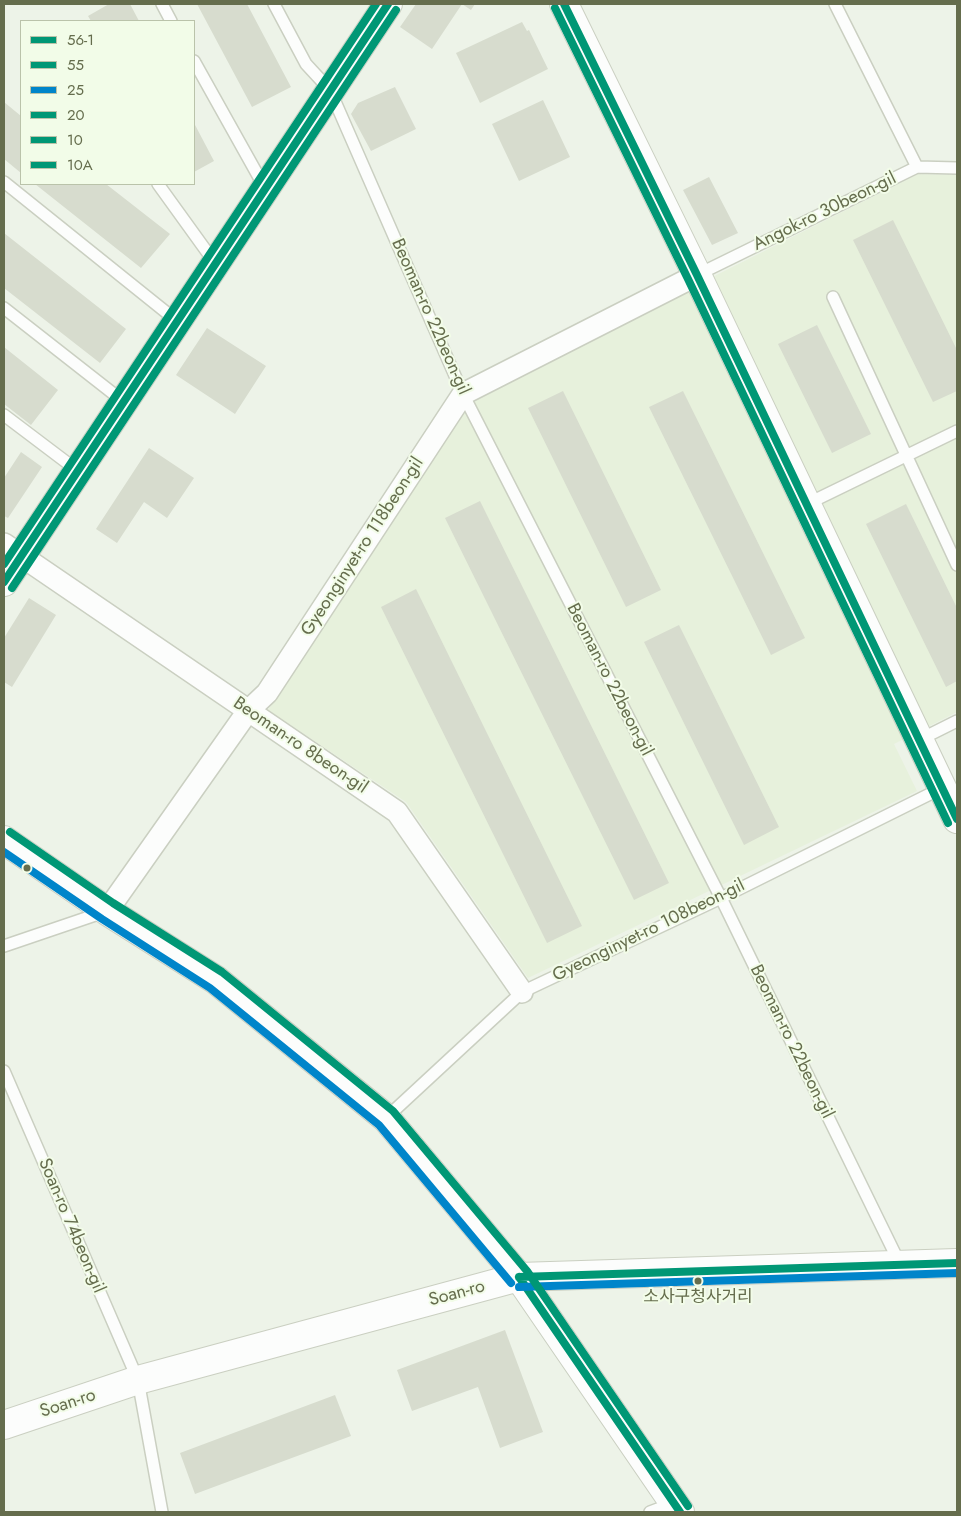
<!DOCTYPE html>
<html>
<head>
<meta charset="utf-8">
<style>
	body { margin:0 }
	#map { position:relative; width:961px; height:1516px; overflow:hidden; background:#edf3e8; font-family:Jost,sans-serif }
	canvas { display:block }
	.frame { position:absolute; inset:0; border:5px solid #656d4d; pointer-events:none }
	.legend { position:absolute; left:20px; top:20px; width:175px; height:165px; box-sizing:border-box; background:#f2fce8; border:1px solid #bac3aa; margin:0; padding:6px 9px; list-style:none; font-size:15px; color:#656d4d }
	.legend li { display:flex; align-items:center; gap:10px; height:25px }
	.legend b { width:25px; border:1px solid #bac3aa }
</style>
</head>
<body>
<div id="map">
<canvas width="961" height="1516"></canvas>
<div class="frame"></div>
<ul class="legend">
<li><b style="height:6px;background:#009775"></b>56-1</li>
<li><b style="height:6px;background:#009775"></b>55</li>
<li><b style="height:6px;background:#0085ca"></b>25</li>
<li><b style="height:6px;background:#009775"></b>20</li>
<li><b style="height:6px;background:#009775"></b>10</li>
<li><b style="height:6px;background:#009775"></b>10A</li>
</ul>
</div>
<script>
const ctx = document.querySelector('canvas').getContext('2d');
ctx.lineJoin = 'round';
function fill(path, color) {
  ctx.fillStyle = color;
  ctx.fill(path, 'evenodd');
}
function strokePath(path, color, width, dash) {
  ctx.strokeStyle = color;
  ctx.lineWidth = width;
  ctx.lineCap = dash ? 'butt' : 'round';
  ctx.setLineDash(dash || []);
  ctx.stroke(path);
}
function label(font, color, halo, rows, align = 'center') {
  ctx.font = font + ' Jost,"Noto Sans KR",sans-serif';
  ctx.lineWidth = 4;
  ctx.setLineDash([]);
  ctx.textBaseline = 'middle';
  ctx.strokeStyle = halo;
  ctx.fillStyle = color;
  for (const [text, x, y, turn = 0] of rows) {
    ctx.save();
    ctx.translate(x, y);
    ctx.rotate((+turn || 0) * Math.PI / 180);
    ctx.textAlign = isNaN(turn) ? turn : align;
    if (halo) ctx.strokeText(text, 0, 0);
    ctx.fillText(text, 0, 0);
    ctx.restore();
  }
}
fill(new Path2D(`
	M918,174L957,175V712L894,744L917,791L528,978L406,802L268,710L463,414L479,394Z`), '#e7f1dc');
fill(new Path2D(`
	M109,4H130L139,21H91L88,16Z
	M197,4H247L291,87L252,107Z
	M416,4H475L471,10L462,4L432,49L400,27Z
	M522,22L527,31L529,30L548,69L480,103L456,53Z
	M395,87L416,129L371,151L351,114L358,103Z
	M543,100L570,157L519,181L492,124Z
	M4,102L21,116V173L4,159Z
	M194,123L214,161L194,172Z
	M709,177L738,233L712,245L683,190Z
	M35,184H106L170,234L141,268Z
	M893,220L957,350V391L933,402L853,240Z
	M4,233L126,329L100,363L4,288Z
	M817,325L871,434L832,453L778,344Z
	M207,328L266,366L235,414L176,375Z
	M4,347L58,390L31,425L4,404Z
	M563,391L661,590L626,607L528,408Z
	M683,391L805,638L771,655L649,407Z
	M149,448L194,478L167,518L144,502L117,543L96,529Z
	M21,452L42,467L8,518L4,516V478Z
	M480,501L669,883L634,900L445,518Z
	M906,504L957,608V681L946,687L866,524Z
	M416,589L582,926L547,943L381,607Z
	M29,598L56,615L12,687L4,682V638Z
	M679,625L779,827L744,845L644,642Z
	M505,1330L543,1432L500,1448L478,1387L412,1411L397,1370Z
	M335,1395L351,1436L195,1494L180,1453Z`), '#d7dcce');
const service = new Path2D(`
	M162,4L171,21
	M274,4L306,64L330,90L463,394L721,898L900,1264
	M835,4L917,167
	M194,61L265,188
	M4,182L177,321
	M158,184L215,263
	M697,275L917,167L957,168
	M833,297L957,565
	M4,308L124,402
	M4,415L78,471
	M807,504L957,431
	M919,740L957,721
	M4,946L104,912
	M4,1071L138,1380L162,1512
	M386,1118L522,992L721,898L942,788
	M650,1512L674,1503`);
const minor = new Path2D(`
	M4,544L397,812L522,992
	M107,911L248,711L267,693L463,394L697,275`);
const tertiary = new Path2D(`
	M564,4L697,275L957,819
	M4,582L388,4
	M4,840L107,911L216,980L386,1118L519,1277L680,1512
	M4,1425L138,1380L519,1277L957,1263`);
strokePath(service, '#cacfc1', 14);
strokePath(minor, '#cacfc1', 24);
strokePath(tertiary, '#cacfc1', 30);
strokePath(service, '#fcfdfc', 11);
strokePath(minor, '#fcfdfc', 21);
strokePath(tertiary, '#fcfdfc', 28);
strokePath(new Path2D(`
	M564,4L697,275L957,819
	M519,1277L957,1263
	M519,1277L680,1512`), '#009775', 8);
strokePath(new Path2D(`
	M555,8L688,279L948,823
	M12,588L396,10`), '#009775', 8);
strokePath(new Path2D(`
	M4,852L102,919L210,988L379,1125L511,1283
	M519,1287L957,1273`), '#0085ca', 8);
strokePath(new Path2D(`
	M10,832L113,903L222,972L393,1111L527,1271L688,1506`), '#009775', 8);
strokePath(new Path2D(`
	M4,582L388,4`), '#009775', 8);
strokePath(new Path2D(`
	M4,564L376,4`), '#009775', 8);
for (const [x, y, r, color] of [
	[27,868,4.5,"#656d4d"],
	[698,1281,4.5,"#656d4d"]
]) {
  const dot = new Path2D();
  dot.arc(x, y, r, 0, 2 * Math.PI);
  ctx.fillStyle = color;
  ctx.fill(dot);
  strokePath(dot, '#f2fce8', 2);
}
label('17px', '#656d4d', '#f2fce8', [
	["소사구청사거리",698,1298]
]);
label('18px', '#656d4d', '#f2fce8', [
	["Angok-ro 30beon-gil",825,212,-26],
	["Beoman-ro 22beon-gil",430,317,66],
	["Gyeonginyet-ro 118beon-gil",363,547,-57],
	["Beoman-ro 22beon-gil",609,680,63],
	["Beoman-ro 8beon-gil",300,746,34],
	["Gyeonginyet-ro 108beon-gil",649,931,-26],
	["Beoman-ro 22beon-gil",791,1042,64],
	["Soan-ro 74beon-gil",71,1226,67],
	["Soan-ro",457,1294,-15],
	["Soan-ro",68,1404,-18]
]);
</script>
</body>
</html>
